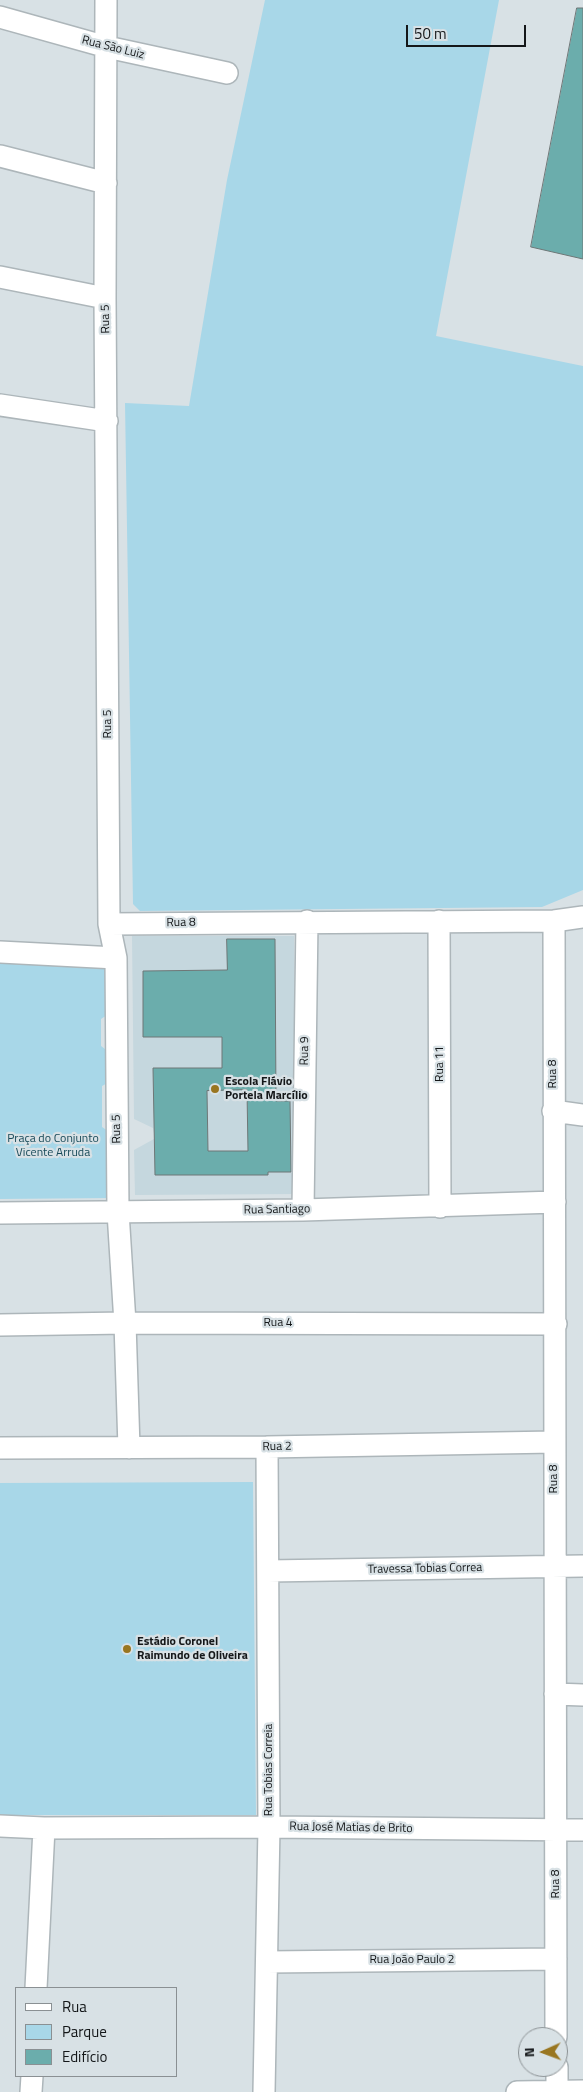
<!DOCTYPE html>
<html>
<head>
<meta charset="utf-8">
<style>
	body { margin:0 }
	#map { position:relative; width:583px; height:2092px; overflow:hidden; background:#d8e1e5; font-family:"Titillium Web",sans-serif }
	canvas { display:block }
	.legend { position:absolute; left:15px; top:1987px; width:162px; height:90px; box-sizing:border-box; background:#d8e1e5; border:1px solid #8a9093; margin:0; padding:6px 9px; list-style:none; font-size:15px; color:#141719 }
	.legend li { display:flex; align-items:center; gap:10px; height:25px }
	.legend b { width:25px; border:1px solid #8a9093 }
	.north { position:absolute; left:518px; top:2027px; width:50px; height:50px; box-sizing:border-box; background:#d8e1e5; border:1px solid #8a9093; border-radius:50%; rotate:268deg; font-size:14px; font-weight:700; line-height:20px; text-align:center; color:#141719 }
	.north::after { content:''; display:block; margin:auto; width:18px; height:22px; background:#997620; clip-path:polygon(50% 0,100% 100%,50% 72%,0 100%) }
	.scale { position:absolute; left:406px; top:25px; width:120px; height:22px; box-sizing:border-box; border:2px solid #141719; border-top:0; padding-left:6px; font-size:15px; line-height:18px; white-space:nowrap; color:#141719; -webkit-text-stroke:4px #d8e1e5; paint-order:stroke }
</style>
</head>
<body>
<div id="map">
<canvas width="583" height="2092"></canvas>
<ul class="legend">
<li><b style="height:6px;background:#fff"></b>Rua</li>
<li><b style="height:14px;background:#a8d7e8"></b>Parque</li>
<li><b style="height:14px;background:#6badac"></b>Edifício</li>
</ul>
<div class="north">N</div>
<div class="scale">50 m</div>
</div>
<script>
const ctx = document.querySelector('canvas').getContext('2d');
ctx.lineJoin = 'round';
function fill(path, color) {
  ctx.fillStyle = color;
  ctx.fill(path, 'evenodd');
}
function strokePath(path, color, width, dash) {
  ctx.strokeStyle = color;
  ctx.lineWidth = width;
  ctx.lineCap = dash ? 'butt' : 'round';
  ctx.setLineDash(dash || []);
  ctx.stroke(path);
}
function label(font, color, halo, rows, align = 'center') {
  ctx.font = font + ' "Titillium Web",sans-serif';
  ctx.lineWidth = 4.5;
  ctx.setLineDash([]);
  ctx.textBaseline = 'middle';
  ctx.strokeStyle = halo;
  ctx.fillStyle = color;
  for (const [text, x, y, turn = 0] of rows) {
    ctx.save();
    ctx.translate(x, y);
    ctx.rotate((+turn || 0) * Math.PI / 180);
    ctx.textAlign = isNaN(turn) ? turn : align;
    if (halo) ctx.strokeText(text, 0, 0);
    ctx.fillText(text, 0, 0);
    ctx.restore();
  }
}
fill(new Path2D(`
	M132,936H294L297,1194L135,1195L134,1150L154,1139V1134L153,1128L134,1119Z`), '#c5d7de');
fill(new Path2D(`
	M265,0H499L436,336L583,366V890L542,907L140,911L133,904L125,403L189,406L227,180Z
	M0,956L108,963L113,1011L101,1019V1046L113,1055V1080L102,1086V1127L114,1135L111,1198L0,1199Z
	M253,1482L256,1815H0V1483Z`), '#a8d7e8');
const building = new Path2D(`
	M577,8H583V259L531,247Z
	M227,939H275L276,1101H290L291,1172H268V1175H155L153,1068H222V1037H143V971L227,970ZM247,1090L248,1151H208L207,1091Z`);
fill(building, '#6badac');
strokePath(building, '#6e7777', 1);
const minor = new Path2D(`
	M106,0L105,298L109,924L116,958L118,1212L125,1323L129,1448
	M0,17L107,47L227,73
	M0,156L106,183
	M0,277L105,298
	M0,405L107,421
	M439,921L440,1207
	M554,921L556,2037
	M109,924L554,921L583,917
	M0,952L116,958
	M553,1111L583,1115
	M303,1210L307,921
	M0,1213L303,1210L555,1202
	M0,1325L125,1323L556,1324
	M0,1448L267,1447L554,1442
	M268,1571L583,1566
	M555,1694L583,1695
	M0,1826L44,1828L269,1827L583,1830
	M267,1962L556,1959
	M36,1988L44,1828
	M557,2067V2092
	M31,2092L32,2076
	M264,2092L269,1827L267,1447
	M517,2092L583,2091`);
strokePath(minor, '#adb6ba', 24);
strokePath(minor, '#fff', 21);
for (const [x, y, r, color] of [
	[215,1089,5,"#997620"],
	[127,1649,5,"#997620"]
]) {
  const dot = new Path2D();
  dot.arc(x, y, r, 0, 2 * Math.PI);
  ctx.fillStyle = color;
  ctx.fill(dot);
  strokePath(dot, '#d8e1e5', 2);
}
label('12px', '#141719', '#d8e1e5', [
	["Rua São Luiz",113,48,14],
	["Rua 5",106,319,-91],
	["Rua 5",108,724,-90],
	["Rua 8",181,923,-1],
	["Rua 9",305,1051,-89],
	["Rua 11",440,1064,-90],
	["Rua 8",553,1074,-90],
	["Rua 5",117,1129,-91],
	["Rua Santiago",277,1210,-1],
	["Rua 4",278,1323],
	["Rua 2",277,1447,-1],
	["Rua 8",554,1479,-90],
	["Travessa Tobias Correa",425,1569,-1],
	["Rua Tobias Correia",269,1770,-90],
	["Rua José Matias de Brito",351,1828,1],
	["Rua 8",556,1884,-90],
	["Rua João Paulo 2",412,1960]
]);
label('bold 12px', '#141719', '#d8e1e5', [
	["Escola Flávio",225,1082],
	["Portela Marcílio",225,1096],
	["Estádio Coronel",137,1642],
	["Raimundo de Oliveira",137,1656]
], 'left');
label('12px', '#174958', '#d8e1e5', [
	["Praça do Conjunto",53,1139],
	["Vicente Arruda",53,1153]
]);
</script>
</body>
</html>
